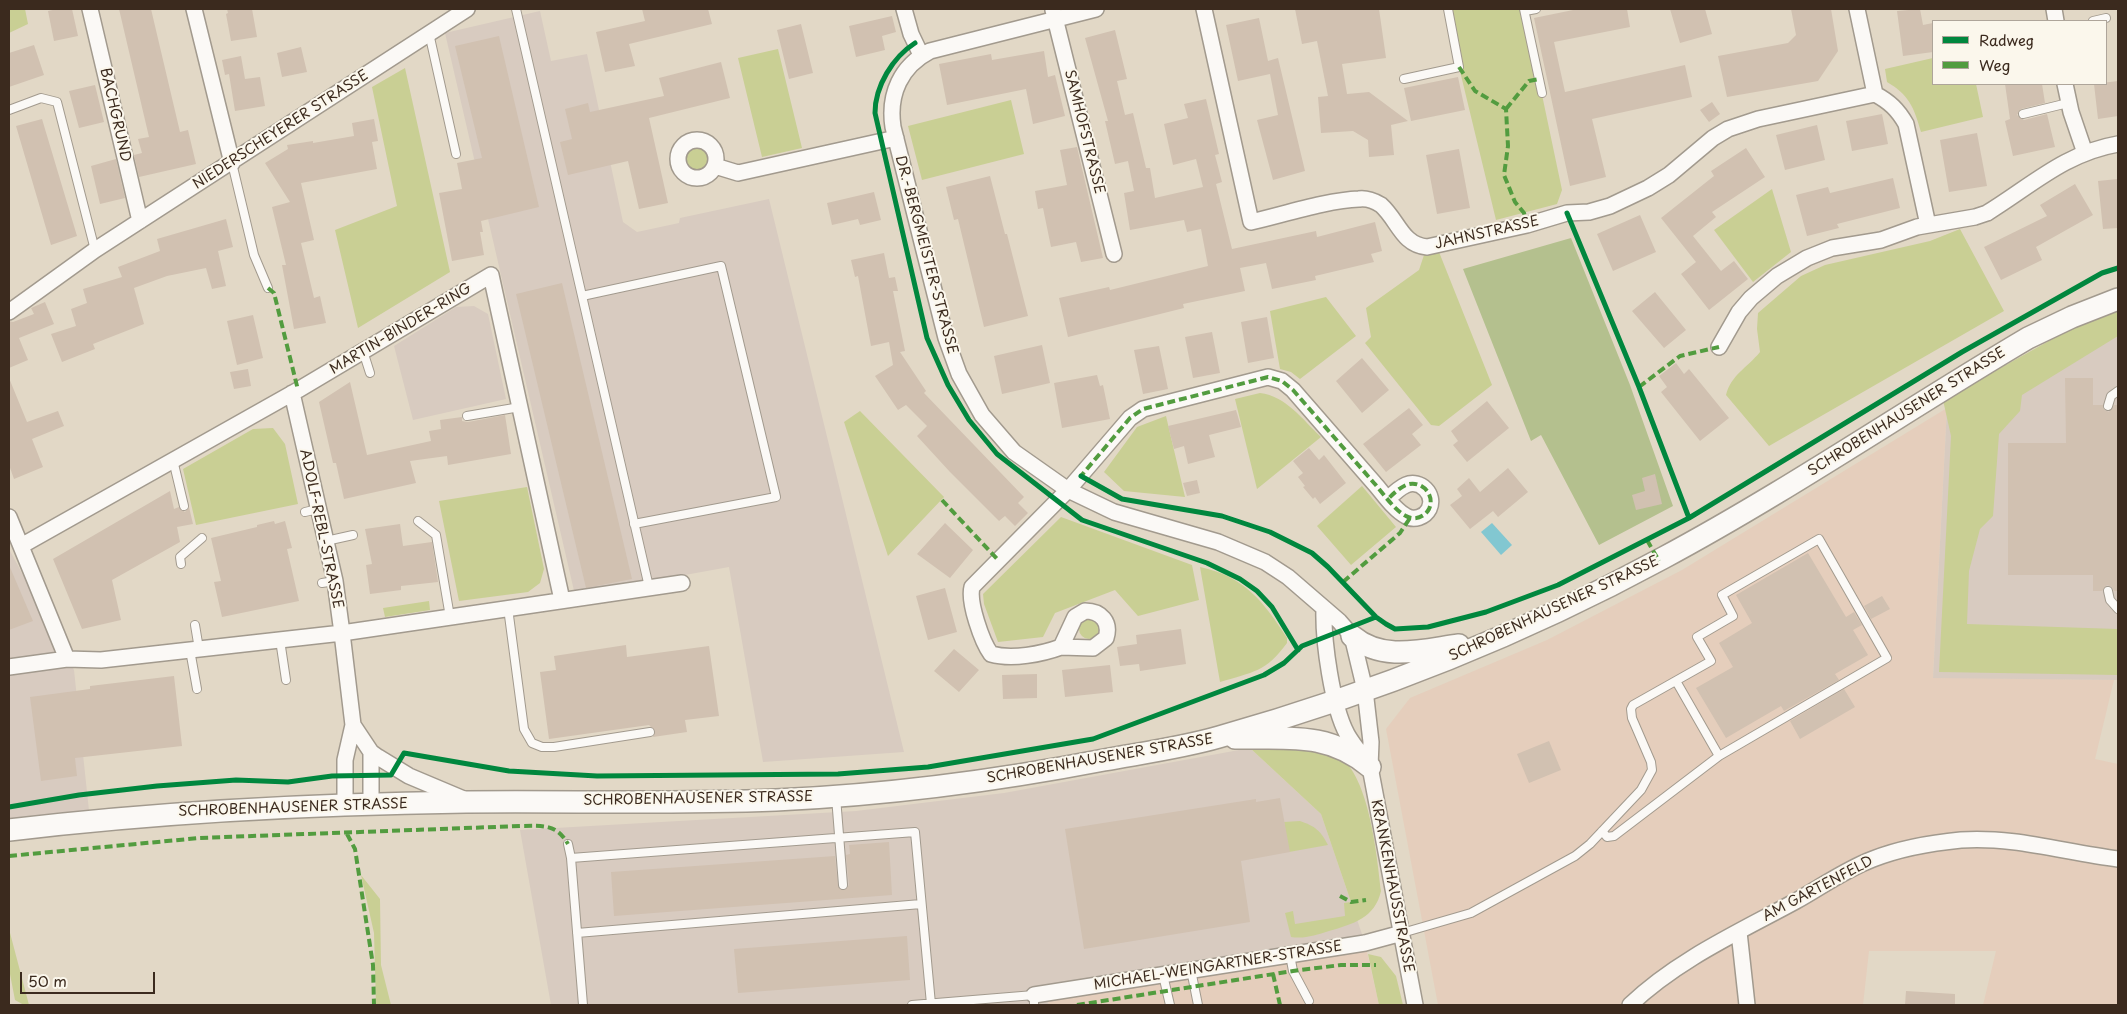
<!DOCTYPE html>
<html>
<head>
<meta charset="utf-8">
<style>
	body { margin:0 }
	#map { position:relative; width:2127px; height:1014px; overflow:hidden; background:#e2d8c6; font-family:"Playpen Sans",sans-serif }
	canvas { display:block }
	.frame { position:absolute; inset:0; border:10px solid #3b2a1e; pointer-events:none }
	.legend { position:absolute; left:1932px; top:20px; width:175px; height:65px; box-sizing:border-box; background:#fbf7ec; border:1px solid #aea59a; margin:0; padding:6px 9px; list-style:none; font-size:15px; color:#3b2a1e }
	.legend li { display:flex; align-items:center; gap:10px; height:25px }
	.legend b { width:25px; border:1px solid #aea59a }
	.scale { position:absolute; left:20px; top:972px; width:135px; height:22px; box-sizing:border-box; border:2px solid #3b2a1e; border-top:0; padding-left:6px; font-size:15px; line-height:18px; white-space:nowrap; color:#3b2a1e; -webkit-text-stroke:4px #fbf7ec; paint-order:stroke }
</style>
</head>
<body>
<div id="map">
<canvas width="2127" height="1014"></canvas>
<div class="frame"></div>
<ul class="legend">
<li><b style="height:6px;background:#00873e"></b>Radweg</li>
<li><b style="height:6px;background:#529c3f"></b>Weg</li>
</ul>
<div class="scale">50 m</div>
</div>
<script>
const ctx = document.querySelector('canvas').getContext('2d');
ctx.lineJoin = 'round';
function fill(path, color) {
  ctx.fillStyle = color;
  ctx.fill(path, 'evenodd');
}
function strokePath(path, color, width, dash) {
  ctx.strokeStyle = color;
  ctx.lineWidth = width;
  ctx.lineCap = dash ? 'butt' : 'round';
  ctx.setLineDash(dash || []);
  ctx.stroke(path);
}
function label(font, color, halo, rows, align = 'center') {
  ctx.font = font + ' "Playpen Sans",sans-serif';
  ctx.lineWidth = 4;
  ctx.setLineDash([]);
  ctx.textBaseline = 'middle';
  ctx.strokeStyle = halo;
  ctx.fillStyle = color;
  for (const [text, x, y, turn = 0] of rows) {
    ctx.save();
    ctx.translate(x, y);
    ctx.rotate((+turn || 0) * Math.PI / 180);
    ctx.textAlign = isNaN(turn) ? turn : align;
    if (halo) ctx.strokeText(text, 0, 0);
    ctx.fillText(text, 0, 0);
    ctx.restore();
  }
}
fill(new Path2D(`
	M1947,408L1933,677L2114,680L2095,759L2118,764V1005H1983L1996,951H1869L1863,1005H1438L1386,729L1410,698L1547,640L1682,570Z
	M1365,943L1379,1005H1049L1045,994Z`), '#e5cebc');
fill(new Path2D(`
	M540,11L551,61L587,54L623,222L637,232L679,223L680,218L769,199L904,752L763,762L729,567L575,595L445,33Z
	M474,306L488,314L506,399L413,420L394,346L456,307Z
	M2118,318V680L1933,678L1947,408Z
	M9,549L74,670L90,820L9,830Z
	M1250,748L1321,814L1365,943L1045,994L1049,1005H551L520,830L856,811L1004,793Z`), '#d8cbc0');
fill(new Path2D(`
	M9,9H25L28,24L9,33Z
	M1448,9H1524L1562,190L1557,204L1496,220L1459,67Z
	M778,49L802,148L762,157L738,58Z
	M1933,58V84H1976L1983,117L1921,132C1914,107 1909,95 1887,82L1885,69Z
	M405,68L450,272L358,328L335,230L397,206L372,87Z
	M1011,100L1024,154L922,180L908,126Z
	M685 159a12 12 0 1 1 24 0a12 12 0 1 1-24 0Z
	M1772,189L1791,252L1753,282L1714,230Z
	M1960,229L2004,311L1769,446L1726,395C1731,375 1747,368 1760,352L1757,329L1758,313L1801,276L1825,265L1930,241Z
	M1439,252L1492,385L1439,426L1431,425L1365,343L1371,337L1366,308L1419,270L1424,255Z
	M1326,297L1356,336L1300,379L1291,372L1280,369L1270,311Z
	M2118,310V336L2022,395L2020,411L1999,434L1993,516L1980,529L1969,571L1967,624L2118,629V675L1939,672L1951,436L1943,400L2065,332Z
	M1260,393C1286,396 1303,420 1321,437L1257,489L1235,399Z
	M860,411L944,497L888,556L844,422Z
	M1166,416L1185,497L1124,491L1104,472L1137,427Z
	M273,428L285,444L298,504L196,525L183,469L253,429Z
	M1362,486L1396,527L1351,565L1317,526Z
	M527,487L544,569L540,583L528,592L459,601L439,501Z
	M1061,517L1192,565L1199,600L1138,616L1115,590L1055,613L1043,637L998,642L984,604L983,594Z
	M1200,567C1244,576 1264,602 1287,638V643C1266,672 1253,672 1220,682Z
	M429,601L430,610L385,617L383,608Z
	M1079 629a10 10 0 1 1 20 0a10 10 0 1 1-20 0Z
	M1294,745C1306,747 1323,748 1335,754C1369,770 1377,856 1381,891C1375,918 1353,924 1329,931C1316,935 1305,939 1291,937L1285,913L1293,911L1295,924L1345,916L1344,903L1351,902L1321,814L1250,748Z
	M1300,821C1315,826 1321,831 1328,845L1289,852L1284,822Z
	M361,875L380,899L381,965L391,1005H376L374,933Z
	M9,929L29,1005H24L15,1000L9,969Z
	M1368,954L1381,957L1396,976L1403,1005H1379Z`), '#c9cf94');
fill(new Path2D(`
	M1571,238L1630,385L1673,506L1599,545L1541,435L1531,441L1463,269Z`), '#b4c08e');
fill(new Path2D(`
	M1492,523L1512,545L1501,555L1481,532Z`), '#82c7d1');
fill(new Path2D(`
	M57,9H72L78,36L54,41L48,11Z
	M119,9H151L180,132L188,130L196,164L139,177L134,155L142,153L138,139L149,137Z
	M227,9H252L257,37L231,41L226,14L228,13Z
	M642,9H708L712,24L629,44L635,66L605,72L596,32L645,21Z
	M1295,9H1379L1386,58L1342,64L1347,94L1369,92L1408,121L1391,125L1394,155L1369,157L1368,140L1353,131L1321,133L1318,97L1328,96L1317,41L1302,44Z
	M1578,9H1627L1630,27L1554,42L1565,92L1685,65L1692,97L1592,119L1606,177L1570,186L1534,18Z
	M1670,9H1705L1712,34L1680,43Z
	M1791,9H1831L1838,51L1818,81L1727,97L1718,56L1788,43L1796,35Z
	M1920,9L1923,25L1933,23V52L1903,56L1897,11Z
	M892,16L896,32L882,36L885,50L856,57L849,26Z
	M1259,18L1268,61L1278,58L1305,171L1273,180L1257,120L1278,115L1270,74L1238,81L1226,25Z
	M801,24L813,73L789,79L777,30Z
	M1115,30L1127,79L1117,81L1125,115L1133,113L1146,168H1150L1155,198L1203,187L1196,159L1173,165L1164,124L1188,118L1184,104L1206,99L1219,154L1215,155L1222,182L1216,184L1232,249L1316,231L1317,237L1375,222L1382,251L1371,254L1374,262L1315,276L1316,280L1272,289L1266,263L1240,268L1245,291L1183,304L1184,308L1068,337L1059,298L1109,287L1110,290L1208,266L1201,229L1187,232L1184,220L1130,230L1124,193L1134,191L1128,161L1115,164L1105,121H1108L1085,38Z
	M499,36L539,207L481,221L483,232H480L484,255L452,261L439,193L462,189L457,163L482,158L455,46Z
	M34,45L44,75L9,87V53Z
	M301,47L307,72L282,77L277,53Z
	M1044,51L1048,77L1055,75L1065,116L1033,124L1026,89L947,105L939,64L991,54L992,60Z
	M241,56L245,79L260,77L265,106L235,111L229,74L225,75L222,60Z
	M721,62L730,98L649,118L668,203L639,209L628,161L568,175L560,142L572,139L565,109L588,103L590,112L664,96L659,78Z
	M1458,77L1465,110L1411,121L1404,88Z
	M2118,81V116L2098,119L2094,84Z
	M2005,84H2042L2045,103L2021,109L2017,115L2024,120L2047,114L2055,147L2013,156L2005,121L2010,119Z
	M95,85L104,122L79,128L69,91Z
	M1712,102L1720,114L1709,122L1700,110Z
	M1882,114L1888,144L1852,151L1846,121Z
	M42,119L77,236L51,245L16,126Z
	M374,119L378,141L372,142L377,169L301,183L314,240L301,243L314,298L320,296L326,323L294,329L282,265H286L272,207L290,202L265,163L288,149L287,145L313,141V143L354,136L352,123Z
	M1817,125L1825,160L1785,170L1776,135Z
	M1977,133L1987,186L1949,192L1940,140Z
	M1077,147L1103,258L1081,262L1076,242L1051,247L1043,208L1038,209L1035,191L1067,185L1060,150Z
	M1746,148L1765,177L1712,212L1716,217L1693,236L1721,271L1734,261L1748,279L1709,310L1681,274L1696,262L1661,218L1714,176L1711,171Z
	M1459,149L1470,208L1437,214L1426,155Z
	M116,159L125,198L100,204L91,166Z
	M990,176L1005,234H1007L1028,316L984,327L958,219L954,220L946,187Z
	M1893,178L1900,208L1837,224L1839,228L1807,236L1796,195L1828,187L1830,193Z
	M2118,179V228L2103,229L2098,181Z
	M2075,184L2093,215L2036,247L2042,260L2001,280L1984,247L2047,216L2040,205Z
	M874,192L881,220L860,225L858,219L832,225L827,203Z
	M1640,215L1656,252L1613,271L1597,234Z
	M226,219L233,247L218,251L226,286L212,289L206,268L167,276L134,288L144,324L93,344L95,349L62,362L51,334L76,326L71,309L87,303L83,289L122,277L118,267L160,251L157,239Z
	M884,253L889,278L895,277L898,291H893L905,351L900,352L926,391L924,393L1024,497L1018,503L1028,513L1015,526L1005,516L999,521L950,472L917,436L927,426L906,405L898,410L875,376L893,365L889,342L871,346L858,276L855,277L851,260Z
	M562,283L632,579L586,588L516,294Z
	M1655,292L1686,330L1664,348L1632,311Z
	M45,302L54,324L19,338L28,360L9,368V321L13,322L34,314L31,308Z
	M253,315L263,358L237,365L227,321Z
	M1267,317L1274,358L1248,363L1241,322Z
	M1212,332L1220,373L1193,378L1185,337Z
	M1042,345L1050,383L1002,394L994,356Z
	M1159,346L1168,389L1143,394L1134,350Z
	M1362,358L1389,390L1362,413L1336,381Z
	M1676,363L1684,374L1689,369L1729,418L1700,441L1661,392L1667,387L1659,376Z
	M248,369L251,386L234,389L230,372Z
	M1097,375L1100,386L1103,385L1110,419L1062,428L1054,383Z
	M9,378L27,422L58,411L64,426L32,439L43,467L14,479L9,465Z
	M2065,378H2093V405H2103L2104,410L2109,412L2114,405H2118V591H2114L2112,587L2107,585L2102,591H2093V575H2008V443H2066Z
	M350,382L367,455L431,441L429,431L441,429L440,420L462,417V421L468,422L505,415L511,454L448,465L447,456L410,461L416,483L344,499L336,463H333L319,402Z
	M1487,401L1509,428L1467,462L1453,445L1458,441L1451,431Z
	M1409,408L1423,425L1412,434L1421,445L1386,472L1363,444Z
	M1236,410L1241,427L1209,435L1215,457L1188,464L1184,446L1174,449L1168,426Z
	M1309,448L1319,460L1324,455L1346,483L1320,504L1315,497L1313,499L1303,487L1305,486L1298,477L1303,473L1293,461Z
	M1508,468L1528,492L1498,517L1493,511L1470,529L1450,505L1462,496L1457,489L1469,478L1480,492Z
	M1655,474L1662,504L1636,510L1632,495L1645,491L1642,478Z
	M1197,480L1200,493L1187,496L1183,483Z
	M170,491L174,509L179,507L185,512L189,507L193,524L177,527L180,542L112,580L121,620L82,629L53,559Z
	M274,521L275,524L285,521L292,548L287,549L299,601L222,617L214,582L221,581L211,538L257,527V525Z
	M945,523L973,550L950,578L917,554Z
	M400,524L403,546L432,542L438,582L401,586V590L370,594L366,565L372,564L365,529Z
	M1808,553L1846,617L1854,612L1862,625L1853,630L1868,655L1835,674L1839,680L1784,711L1781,706L1726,738L1696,688L1733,667L1719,643L1752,623L1736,595Z
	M9,565L33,621L9,630Z
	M945,588L957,632L928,640L916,596Z
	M1882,596L1890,609L1871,619L1864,606Z
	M1181,629L1186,664L1140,671L1139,664L1120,666L1117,647L1137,644L1136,635Z
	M626,645L627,657L709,646L719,716L685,720L687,732L653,737L655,731L649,725L549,739L540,672L556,670L554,656Z
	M954,649L979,670L959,692L934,671Z
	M1110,665L1113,692L1065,697L1062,670Z
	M1037,674V698L1003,699L1002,675Z
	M174,676L182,746L75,758L77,776L41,781L30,697L90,689V686Z
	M1844,689L1855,707L1800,739L1790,721Z
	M1549,741L1561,770L1529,783L1517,754Z
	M1280,798L1290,852L1241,861L1250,922L1084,949L1065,829L1256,799V802Z
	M889,842L892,895L614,916L611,872L835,856L838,886L844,890L849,885L846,855L850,854L849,845Z
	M907,936L910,980L738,993L734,949Z
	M1906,991L1955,994V1005H1905Z`), '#d1c1b1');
const lane = new Path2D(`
	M516,9L649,587
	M1524,9L1542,93
	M1525,11L1536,9
	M2093,21L2106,18
	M429,33L456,154
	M1404,79L1459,67L1448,9
	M9,110L41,98L57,102L95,250
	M2023,114L2068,103
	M232,163L254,255L268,288
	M582,296L721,266L776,497L634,524
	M363,351L370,373
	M2108,406L2111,396L2118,391
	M467,416L520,407
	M173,460L184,506
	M305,512L318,509
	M418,521L436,535L450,617
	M326,541L353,535
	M181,564L180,557L202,538
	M322,583L335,581
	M2108,591L2110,600L2118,609
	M508,608L524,729L532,743L542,747H554L650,732
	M195,625L199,649
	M280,640L286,680
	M190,650L197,689
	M1676,681L1719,756
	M836,797L843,885
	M568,844L571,858L583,1005
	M571,858L915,832L931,1004
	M577,933L921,904
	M1402,933L1471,913L1575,856L1590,844L1641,790L1652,770L1651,762L1632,718L1631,709L1633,705L1711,661L1697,637L1733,616L1722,595L1819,539L1887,658L1719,756L1614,836L1607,837L1602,831
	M1290,955L1293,971L1309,1001
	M1191,970L1198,1005
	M1163,975L1170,1005
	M912,1005L1034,995V1005`);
const street = new Path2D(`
	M90,9L140,221
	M194,9L232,163
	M904,9L911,34L921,55
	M1096,9L930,51C901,66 888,94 893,127L946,338L959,374L982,415L1014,452L1068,490L1114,512L1218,542L1265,562L1288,577L1339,621L1352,636L1365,690L1371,742L1370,767L1415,1005
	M1204,9L1251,222C1282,215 1328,200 1359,199C1366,198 1375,201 1381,205C1398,220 1402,245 1427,247L1527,225L1567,213L1589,212L1610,206L1648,188L1669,175L1713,138L1728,129L1758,119L1875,94
	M1857,9L1875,94C1890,102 1898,110 1906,124L1928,225
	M2054,9L2056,21
	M1053,10L1114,254
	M2065,84L2071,112L2085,153
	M678 159a19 19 0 1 1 38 0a19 19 0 1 1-38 0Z
	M715,166L738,173L896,138
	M9,312L95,250L467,9
	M1719,347L1739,312L1751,298L1777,276L1807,258L1832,248L1881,240L1917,227L1975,217L1987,213C2031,186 2065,153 2118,144
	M292,393L335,581L342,633L353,725L345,760V804
	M9,517L67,659
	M21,546L298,390L491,275L562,600
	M1324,609C1323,641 1332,706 1347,734C1352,743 1359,751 1364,759
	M1085,611C1101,611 1111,622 1106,638L1093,648L1061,647L1075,617Z
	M1061,647C1042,654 1012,660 991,654C982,642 968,602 972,587L1068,490L1130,418L1143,409L1268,377L1282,381L1293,390C1320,421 1347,452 1374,483C1383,493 1394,510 1406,516C1414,521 1425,517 1429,509C1436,494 1420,479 1406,485C1399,488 1393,494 1388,499
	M9,667L67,659L101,660L342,633L682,583
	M353,725L371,752L378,757L409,776L466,800
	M371,752V803
	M1739,932L1747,1005
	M1034,995L1365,943L1402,933
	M1630,1005C1677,960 1739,932 1796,901C1821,887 1846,869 1873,859C1901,848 1930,843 1961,840C2013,836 2067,853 2118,859`);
const secondary = new Path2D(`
	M1352,636C1383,662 1422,650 1459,645
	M1235,738C1286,739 1328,731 1370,767
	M9,830C161,812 313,804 466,802C569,801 673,804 776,800C886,795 995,781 1104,760C1142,753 1181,748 1219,737C1372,694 1523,634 1663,558C1788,491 1906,410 2028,338L2072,317L2118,299`);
strokePath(lane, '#a29a8e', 10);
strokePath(street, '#a29a8e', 18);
strokePath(secondary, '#a29a8e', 24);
strokePath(lane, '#fbf9f6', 8);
strokePath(street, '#fbf9f6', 15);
strokePath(secondary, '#fbf9f6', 21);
strokePath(new Path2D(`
	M1459,67L1475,91L1506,109L1508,146L1504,175L1515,202L1524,213L1527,225
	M1506,109L1529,81L1539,79
	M268,288L274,293L298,390
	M1639,387L1680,356L1719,347
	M1084,477L1081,476L1130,418L1143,409L1268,377L1282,381L1293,390C1320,421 1347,452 1374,483C1383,493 1394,510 1406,516C1414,521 1425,517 1429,509C1436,494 1420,479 1406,485C1399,488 1393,494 1388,499
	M942,500L999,561
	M1647,540L1659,561
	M1343,582L1400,533L1410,518
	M347,834L355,849L373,965L374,1005
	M9,856L199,838L520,826C542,826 556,823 568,844
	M1340,896L1351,902L1366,900
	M1273,974L1280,1005
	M1077,1005L1293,971L1341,965H1376`), '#529c3f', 4, [8, 4]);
strokePath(new Path2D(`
	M915,43C893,57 875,86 875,113L927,338L948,385L969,420L997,454L1082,520L1207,563L1240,579L1257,591L1272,607L1298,650
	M1567,213L1639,387L1689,518
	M1081,476L1122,499L1222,516L1270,532L1312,553L1328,567L1376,617L1386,624L1395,629L1428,627L1486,612L1558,585L1689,518L1962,352L2102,273L2118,268
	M9,807L79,795L157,786L236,780L288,782L332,776L391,775L404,753L509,771L597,776L838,774L928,767L1093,739L1264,675L1284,663L1302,646L1376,617`), '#00873e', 5);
label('14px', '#3b2a1e', '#fbf7ec', [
	["BACHGRUND",115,115,77],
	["NIEDERSCHEYERER STRASSE",281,130,-33],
	["SAMHOFSTRASSE",1084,132,76],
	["JAHNSTRASSE",1487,233,-13],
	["DR.-BERGMEISTER-STRASSE",926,255,75],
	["MARTIN-BINDER-RING",401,329,-31],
	["SCHROBENHAUSENER STRASSE",1907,412,-32],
	["ADOLF-REBL-STRASSE",321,529,78],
	["SCHROBENHAUSENER STRASSE",1554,609,-25],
	["SCHROBENHAUSENER STRASSE",1100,759,-10],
	["SCHROBENHAUSENER STRASSE",698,799,-1],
	["SCHROBENHAUSENER STRASSE",293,808,-2],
	["KRANKENHAUSSTRASSE",1392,886,79],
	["AM GARTENFELD",1818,889,-28],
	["MICHAEL-WEINGARTNER-STRASSE",1218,966,-9]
]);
</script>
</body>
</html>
